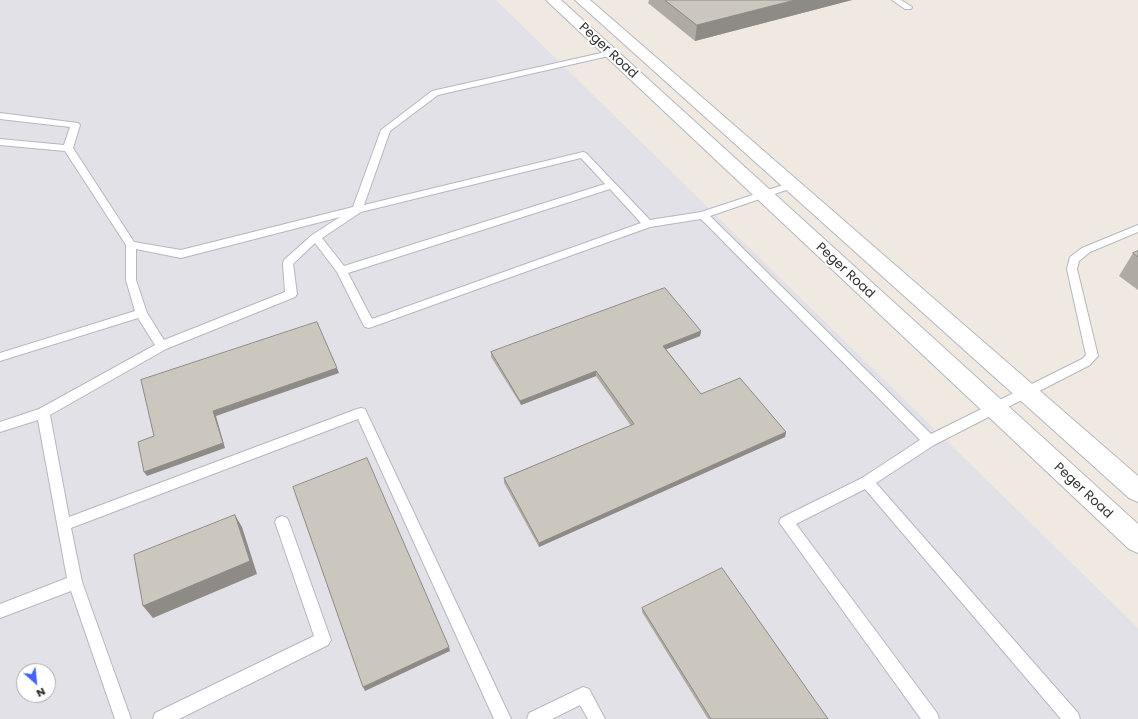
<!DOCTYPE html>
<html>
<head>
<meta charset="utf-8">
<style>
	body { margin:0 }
	#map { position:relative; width:1138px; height:719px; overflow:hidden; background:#efe9e1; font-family:Poppins,sans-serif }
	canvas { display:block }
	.north { position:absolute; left:16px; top:663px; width:40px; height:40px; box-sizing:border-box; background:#fff; border:1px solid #ababab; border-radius:50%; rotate:153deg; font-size:11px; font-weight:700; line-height:16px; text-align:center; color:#2e2e2e }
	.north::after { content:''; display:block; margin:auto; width:14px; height:18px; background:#4264fb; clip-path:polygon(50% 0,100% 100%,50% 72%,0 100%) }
</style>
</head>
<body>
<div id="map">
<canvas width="1138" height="719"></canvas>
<div class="north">N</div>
</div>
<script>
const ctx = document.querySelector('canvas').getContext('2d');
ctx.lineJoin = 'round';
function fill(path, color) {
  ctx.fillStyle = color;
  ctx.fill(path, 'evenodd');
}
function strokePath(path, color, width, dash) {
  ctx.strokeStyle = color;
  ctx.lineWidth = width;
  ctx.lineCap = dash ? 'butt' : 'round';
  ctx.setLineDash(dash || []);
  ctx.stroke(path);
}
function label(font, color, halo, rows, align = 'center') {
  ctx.font = font + ' Poppins,sans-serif';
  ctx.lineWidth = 4;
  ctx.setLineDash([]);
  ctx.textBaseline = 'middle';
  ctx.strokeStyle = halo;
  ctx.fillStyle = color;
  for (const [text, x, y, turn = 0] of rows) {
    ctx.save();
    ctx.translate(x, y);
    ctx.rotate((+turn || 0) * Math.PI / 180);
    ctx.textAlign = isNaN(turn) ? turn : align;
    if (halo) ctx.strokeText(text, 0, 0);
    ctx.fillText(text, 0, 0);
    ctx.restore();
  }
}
fill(new Path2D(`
	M0,0H496L1138,628V719H0ZM24,671H48V695H24Z`), '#e3e1e8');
const service = new Path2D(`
	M892,0H901L912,7L911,9H905Z
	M610,51L614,53L613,55L438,95L390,131L364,205L583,152L586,153L650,220L701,212L789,183H795L797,185L795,187L710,216L931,434L1082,359L1086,355L1067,269L1070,257L1082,248L1138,225V232L1090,252L1079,261L1077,269L1098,356L1090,365L934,445L876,483L1078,713L1080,719H1061L865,489L796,524L937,713L939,719H921L779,522L781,518L862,478L920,440L701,219L650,227L369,328L365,327L363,324L337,272L315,243L293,264L297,294L295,297L166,349L50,415L69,517L357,409L361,408L365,409L511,719H494L358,419L71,528L82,582L131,719H115L71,591L0,618V604L67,578L38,420L0,432V422L39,409L155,345L138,318L0,361V353L135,311L126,280V245L65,151L0,145V139L64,145L70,127L0,119V113L78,123L80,125L73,148L134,242L181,250L353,207L381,130L432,91ZM581,158L605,184L344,266L322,238L361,212ZM610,189L641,223L372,319L348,273ZM340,217L312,235L284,260L283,263L285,292L164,340L147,313L136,280V249L181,258Z
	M282,516L287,518L289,522L331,640L328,645L179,719H153L155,713L314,636L275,522L277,518Z
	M583,687L589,689L605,719H588L580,705L552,719H527L529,713Z`);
const secondary = new Path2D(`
	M546,0H561L1138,524V553L1129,549Z
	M575,0H590L1138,476V502L1129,498Z`);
strokePath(service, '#b4b7c1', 2);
strokePath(secondary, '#b4b7c1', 2);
fill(service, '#fff');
fill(secondary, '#fff');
fill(new Path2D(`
	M649,0H852L695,41L648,3Z
	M1138,251V290L1119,276L1133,253Z
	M701,331L700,336L666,349L701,394L786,432L785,437L539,547L504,483V478L631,426L596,376L521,405L491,357V352Z
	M642,608L828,719H708L642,612Z`), '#afaba4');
fill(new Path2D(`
	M795,0H852L695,41L697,25Z
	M701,331L700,336L662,351L663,346Z
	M337,368L339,373L216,416L225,448L147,476L144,472L213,411Z
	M596,371V376L521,405L520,401Z
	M786,432L785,437L539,547V543Z
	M235,515L242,527L257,574L153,618L143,606Z
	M449,647L450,651L365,691L363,687Z`), '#8e8b86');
const building = new Path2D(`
	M665,0H795L697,25Z
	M1138,251V257L1133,253Z
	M665,288L701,331L663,346L701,394L740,378L786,432L539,543L504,478L634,424L596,371L520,401L491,352Z
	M317,322L337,368L213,411L223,443L144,472L138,442L154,436L141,380Z
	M367,458L449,647L363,687L293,487Z
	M235,515L250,561L143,606L134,555Z
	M722,568L828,719H711L642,608Z`);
fill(building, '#cbc7bf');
strokePath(building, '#8e8b86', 1);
label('13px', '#2e2e2e', '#fff', [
	["Peger Road",608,51,43],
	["Peger Road",845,271,43],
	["Peger Road",1083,491,43]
]);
</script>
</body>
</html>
